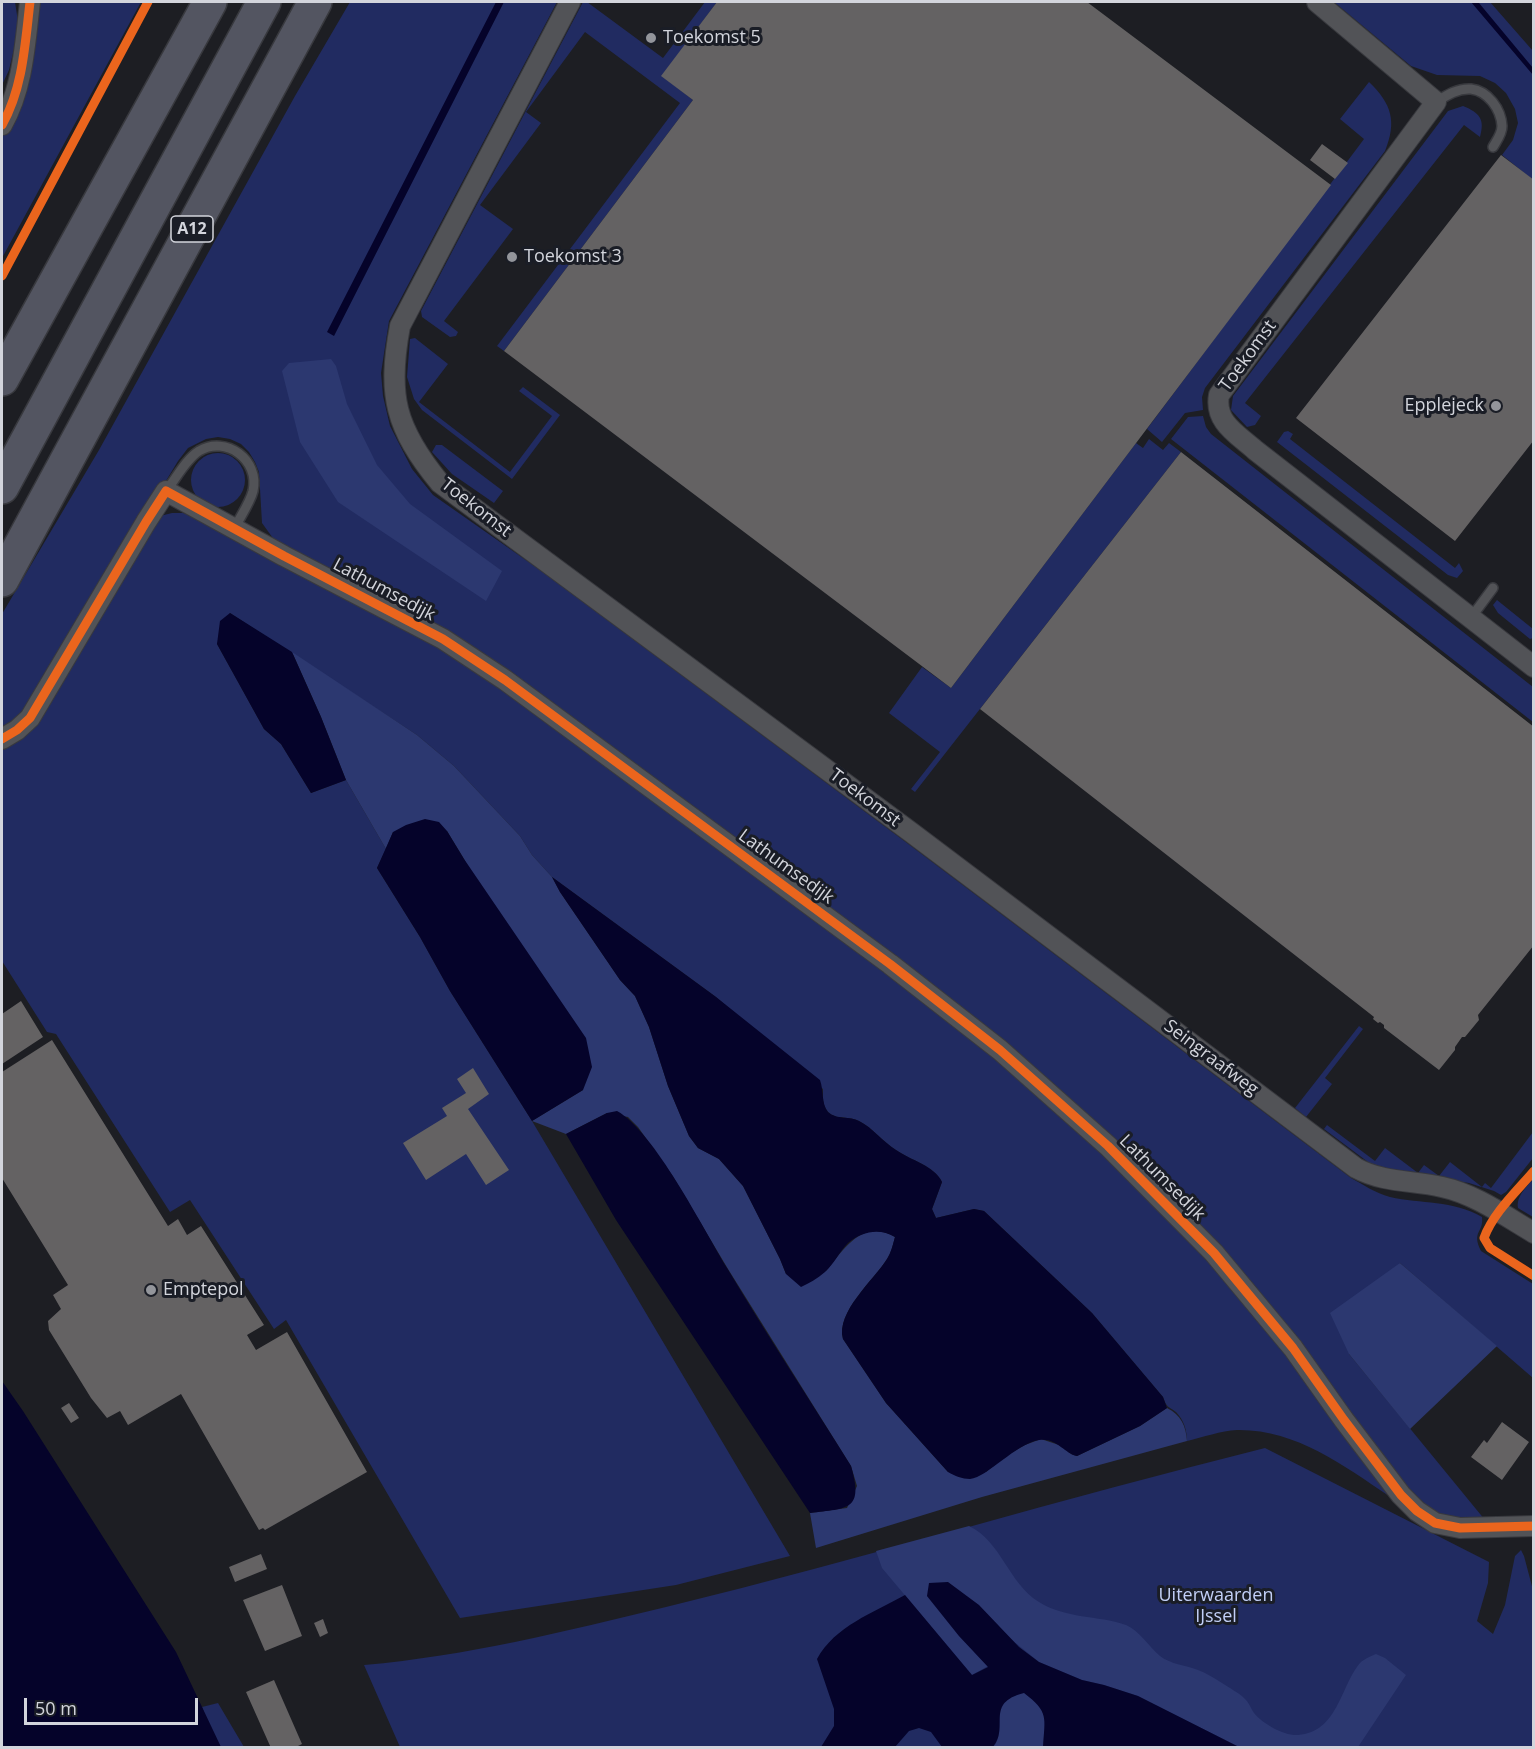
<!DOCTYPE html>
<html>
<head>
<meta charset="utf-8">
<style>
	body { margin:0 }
	#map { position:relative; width:1535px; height:1749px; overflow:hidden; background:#1d1e23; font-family:"Open Sans",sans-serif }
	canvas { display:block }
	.frame { position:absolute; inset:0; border:3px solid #d3d5dc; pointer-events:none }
	.scale { position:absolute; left:24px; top:1698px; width:174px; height:27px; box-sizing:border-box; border:3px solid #d3d5dc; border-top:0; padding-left:8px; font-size:18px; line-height:21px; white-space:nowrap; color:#d3d5dc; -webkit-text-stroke:4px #1a1d26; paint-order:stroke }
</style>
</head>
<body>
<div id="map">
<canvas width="1535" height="1749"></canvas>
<div class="frame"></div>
<div class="scale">50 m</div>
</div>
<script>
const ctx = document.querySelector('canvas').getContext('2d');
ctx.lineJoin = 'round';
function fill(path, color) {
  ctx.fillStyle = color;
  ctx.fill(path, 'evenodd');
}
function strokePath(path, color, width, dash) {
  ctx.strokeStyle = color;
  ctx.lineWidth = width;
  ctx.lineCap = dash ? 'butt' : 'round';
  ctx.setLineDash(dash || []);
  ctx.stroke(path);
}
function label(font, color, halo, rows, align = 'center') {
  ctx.font = font + ' "Open Sans",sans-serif';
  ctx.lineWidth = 6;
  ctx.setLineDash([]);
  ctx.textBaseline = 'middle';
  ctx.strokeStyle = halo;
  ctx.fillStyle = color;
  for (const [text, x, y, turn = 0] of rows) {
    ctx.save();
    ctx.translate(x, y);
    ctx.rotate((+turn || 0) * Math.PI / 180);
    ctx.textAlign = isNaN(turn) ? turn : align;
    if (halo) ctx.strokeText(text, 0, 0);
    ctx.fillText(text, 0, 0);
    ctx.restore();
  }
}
fill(new Path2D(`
	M2,2H15L19,28L9,70L2,85Z
	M33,2H141L2,258V137L13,115Z
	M350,2H557L389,321L381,373L383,396L390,426L412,469L433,495L540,570L907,843L1351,1178C1364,1185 1375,1193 1390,1197C1421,1204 1453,1200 1482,1217C1484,1233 1471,1231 1481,1251L1533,1284V1378L1400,1263L1349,1354L1485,1520L1471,1524L1425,1510L1140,1171L662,790L275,541L262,523L259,472L255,462L249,452L241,444L230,439L218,437L206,439L188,448L178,461L29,707L2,733V614L99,450L295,96Z
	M583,2H587L663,58L705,2H717L662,76L693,100L504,351L497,346L680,103L585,32L526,112L541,123L480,205L513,229L444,321L458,332L456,336L450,337L422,317L421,311Z
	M1334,2H1490L1533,51V180L1502,155L1513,140L1518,123L1515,109L1506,93L1495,83L1480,76L1437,75L1411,66Z
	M1369,82C1392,104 1397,122 1385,151L1205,388L1202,397L1203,410L1185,413L1162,442L1147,429L1364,139L1340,119Z
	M1463,106C1480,113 1485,119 1480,137L1464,125L1245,403L1261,416L1255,425L1247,427L1231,410L1233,396L1448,111Z
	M415,338L448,364L419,402L510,472L552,416L519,391L523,387L560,415L512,479L422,410L414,399L407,377L410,339Z
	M1203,416L1206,427L1211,434L1533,687V722L1171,439L1188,417Z
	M1288,431L1293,434L1290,439L1455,568L1459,563L1463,571L1457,578L1448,575L1277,442L1284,432Z
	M1149,439L1163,450L1169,443L1181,452L915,792L911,789L940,752L889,713L922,667L951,688L1136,443L1143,448Z
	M436,445H442L503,491L494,503L452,474L432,452Z
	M191 480a27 27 0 1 1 54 0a27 27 0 1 1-54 0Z
	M172,513H183L193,516L382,613L481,671L915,990L1058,1110L1145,1192L1219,1272L1272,1332L1393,1494L1389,1496C1343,1465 1295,1429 1237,1430C1221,1431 1203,1437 1187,1441C1187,1431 1184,1420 1176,1412C1168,1406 1167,1408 1163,1397L1092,1313L984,1211L974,1209L936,1218L932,1209L942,1182C935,1166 910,1160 896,1150C883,1142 873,1128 859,1121C850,1116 836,1120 828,1112C822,1105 823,1097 823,1089L716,997L552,877L532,855L520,836L454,766L417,735L230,613L217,644L264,729L281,744L311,793L346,780L386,849L377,868L420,937L450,991L532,1121L790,1556L676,1585L460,1618L286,1320L274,1329L190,1200L170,1212L56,1034L47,1032L2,961V746L160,516Z
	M1497,600L1533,629V638L1530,639L1498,613L1493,605Z
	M1359,1026L1363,1029L1325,1078L1332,1084L1306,1117L1295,1108Z
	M1327,1125L1375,1161L1385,1148L1418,1173L1424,1165L1439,1176L1450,1162L1482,1187L1485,1183L1491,1188L1533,1132V1158L1506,1192L1501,1195L1494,1191L1469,1183L1379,1168L1368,1162L1324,1129Z
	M1533,1179V1217L1518,1208C1516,1196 1527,1187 1533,1179Z
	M1265,1448L1489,1562L1488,1583L1477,1621L1493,1634L1505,1605L1515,1556L1521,1550L1524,1556L1533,1590V1747H400L364,1665C467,1656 566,1631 666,1607C866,1558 1064,1498 1265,1448Z
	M218,1703L244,1747H216L202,1707Z`), '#212b61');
fill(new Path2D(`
	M331,359L336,366L347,404L377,465L410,504L502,571L486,601L338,502L300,442L282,371L289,363Z
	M292,652L417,735L454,766L520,836L532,855L552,877L560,892L620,980L635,996L649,1027L668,1086L689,1136L698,1148L719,1159L743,1186L780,1259L786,1274L826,1271C844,1249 863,1218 895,1237C893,1245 891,1253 887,1259C873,1281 836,1312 843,1339L886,1403L948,1472H986L1004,1457L1025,1445L1041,1439L1062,1446L1071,1454L1077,1456L1140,1426L1167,1408C1181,1415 1186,1426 1187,1441L982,1497L816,1548L810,1513L847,1508L857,1486L851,1466L728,1269L672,1175L638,1127L628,1117L607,1113L566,1134L532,1121L583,1090L464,859L447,831L393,832L386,849L346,780L321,717Z
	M1400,1263L1497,1346L1410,1429L1349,1354L1330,1313Z
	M969,1526C1002,1542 1008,1583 1039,1602C1066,1619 1097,1615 1126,1625C1139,1630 1149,1647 1160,1656C1170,1664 1185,1665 1198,1670C1206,1673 1214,1678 1222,1683C1229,1688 1238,1692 1244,1698C1249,1702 1251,1709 1254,1713C1263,1724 1284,1736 1298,1735C1338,1732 1340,1687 1360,1663C1364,1659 1371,1656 1376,1654L1385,1658L1406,1675L1358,1747H1239L1138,1696L1104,1685L1082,1680L1039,1662L1006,1635L927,1596L959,1636L988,1666L972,1675L882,1568L876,1551Z
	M1024,1692L1039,1705L1045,1717L1044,1747L993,1748C1010,1727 984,1704 1024,1692Z`), '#2c3870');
fill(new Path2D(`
	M496,2H504L334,336L327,332Z
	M1471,2L1479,3L1533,68V75Z
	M230,613L292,652L321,717L346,780L311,793L281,744L264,729L217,644L220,621Z
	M425,819L439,822L447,831L464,859L586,1038L592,1067L583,1090L532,1121L450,991L420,937L377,868L393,832L406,825Z
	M552,877L716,997L820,1080C824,1091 821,1103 828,1112C836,1120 850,1116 859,1121C873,1128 883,1142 896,1150C910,1160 935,1166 942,1182L932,1209L936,1218L974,1209L984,1211L1092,1313L1163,1397L1167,1408L1140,1426L1077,1456C1064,1453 1056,1437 1039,1440C1015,1444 988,1477 970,1479C962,1479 955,1476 948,1472L886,1403L843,1339C836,1312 873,1281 887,1259C891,1253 893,1244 895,1237C880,1228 862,1231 848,1243C839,1252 834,1264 825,1272C817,1279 809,1283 801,1287L786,1274L780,1259L743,1186L719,1159L698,1148L689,1136L668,1086L649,1027L635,996L620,980L560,892Z
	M617,1111C654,1131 704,1230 727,1268C767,1335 810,1400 851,1466C864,1511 848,1508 810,1513L616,1220L566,1134L607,1113Z
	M2,1381L23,1411L176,1652L221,1747H2Z
	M948,1582L979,1605L1019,1647L1039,1662L1082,1680L1104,1685L1138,1696L1239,1747H1043C1045,1717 1049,1712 1024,1693C984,1703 1010,1727 993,1747H942L931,1732L919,1728L909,1731L895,1747H821L834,1726V1709L817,1659C835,1626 873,1613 905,1595L972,1675L988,1667L959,1636L927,1596L929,1583Z`), '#05032a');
fill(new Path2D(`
	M717,2H1087L1331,185L951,688L504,351L693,100L661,76Z
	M1322,144L1348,163L1335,179L1310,160Z
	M1501,155L1534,180V440L1455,541L1296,418Z
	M1181,452L1534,727V945L1478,1015L1479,1020L1465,1037H1462L1455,1047V1050L1439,1070L1384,1028V1025L1380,1022L1378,1023L1373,1019L1374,1017L1369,1013L980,709Z
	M21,1001L43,1037L2,1064V1014Z
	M52,1040L168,1226L178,1219L187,1235L201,1226L264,1325L247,1335L256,1350L287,1332L367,1472L265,1530L263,1528L259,1530L181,1394L128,1425L120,1411L107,1418L91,1398L49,1330L48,1321L61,1309L53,1295L68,1285L2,1178V1072Z
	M473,1068L489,1094L468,1109L509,1170L486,1185L466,1154L426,1180L403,1143L447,1116L442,1108L466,1093L457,1079Z
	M69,1403L79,1418L71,1423L61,1408Z
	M1502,1422L1529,1442L1502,1480L1471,1457L1484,1440L1487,1443Z
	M261,1554L267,1569L235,1582L229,1567Z
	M282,1585L302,1636L265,1651L243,1600Z
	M323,1619L328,1633L320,1637L314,1623Z
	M274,1680L302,1744L294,1748H271L246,1692Z`), '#646263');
const lane = new Path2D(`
	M1436,102C1447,95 1458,88 1471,89C1488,91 1501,109 1502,126C1502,134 1497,140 1493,147
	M166,491C176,479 185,460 199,451C226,435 260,460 253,491C250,503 240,517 234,529
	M1470,619L1493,588`);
const street = new Path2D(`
	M570,2L400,326C387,395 395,428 440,483L912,833L1356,1168C1384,1183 1412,1180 1442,1187C1475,1194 1505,1216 1534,1233
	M1317,2L1436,102L1219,395C1214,422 1237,434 1255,450L1534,667
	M2,125C23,88 25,44 30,2
	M2,739L17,730L30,718L146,522L166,491L284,556L443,639L505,680L890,964L1000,1050L1108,1146L1214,1253L1293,1348L1344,1420L1401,1495L1417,1511L1435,1523L1460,1528L1534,1526`);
const highway = new Path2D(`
	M2,379L210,2
	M2,487L264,2
	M2,580L315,2`);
strokePath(lane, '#38393e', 12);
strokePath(street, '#38393e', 22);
strokePath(highway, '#38393e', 36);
strokePath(lane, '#525357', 9);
strokePath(street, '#525357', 20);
strokePath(highway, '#535561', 33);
strokePath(new Path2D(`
	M2,125C23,88 25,44 30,2
	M2,276L148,2
	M2,739L17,730L30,718L146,522L166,491L284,556L443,639L505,680L890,964L1000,1050L1108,1146L1214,1253L1293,1348L1344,1420L1401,1495L1417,1511L1435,1523L1460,1528L1534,1526
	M1534,1171C1517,1191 1493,1213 1484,1238L1490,1248L1534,1276`), '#eb651d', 9);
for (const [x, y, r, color] of [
	[651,38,6,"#93959b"],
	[512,257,6,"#93959b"],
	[1496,406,6,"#93959b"],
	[151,1290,6,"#93959b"]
]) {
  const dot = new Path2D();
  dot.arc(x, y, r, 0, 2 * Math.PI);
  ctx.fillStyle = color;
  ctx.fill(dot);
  strokePath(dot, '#1a1d26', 2);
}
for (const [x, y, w] of [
	[192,229,42]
]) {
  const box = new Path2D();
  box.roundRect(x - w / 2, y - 13, w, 26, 4.5);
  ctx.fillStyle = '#1a1d26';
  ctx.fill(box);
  strokePath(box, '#d3d5dc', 1.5);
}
label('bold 16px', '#d3d5dc', null, [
	["A12",192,229]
]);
label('18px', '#d3d5dc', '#1a1d26', [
	["Toekomst 5",663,38],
	["Toekomst 3",524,257],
	["Epplejeck",1484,406,"right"],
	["Emptepol",163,1290]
], 'left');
label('18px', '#d3d5dc', '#1a1d26', [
	["Toekomst",1248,356,-54],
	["Toekomst",476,508,38],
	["Lathumsedijk",384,590,28],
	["Toekomst",865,798,37],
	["Lathumsedijk",786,867,36],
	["Seingraafweg",1211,1058,37],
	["Lathumsedijk",1162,1178,45]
]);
label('18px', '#c2cff6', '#1a1d26', [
	["Uiterwaarden",1216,1596],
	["IJssel",1216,1617]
]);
</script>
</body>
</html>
